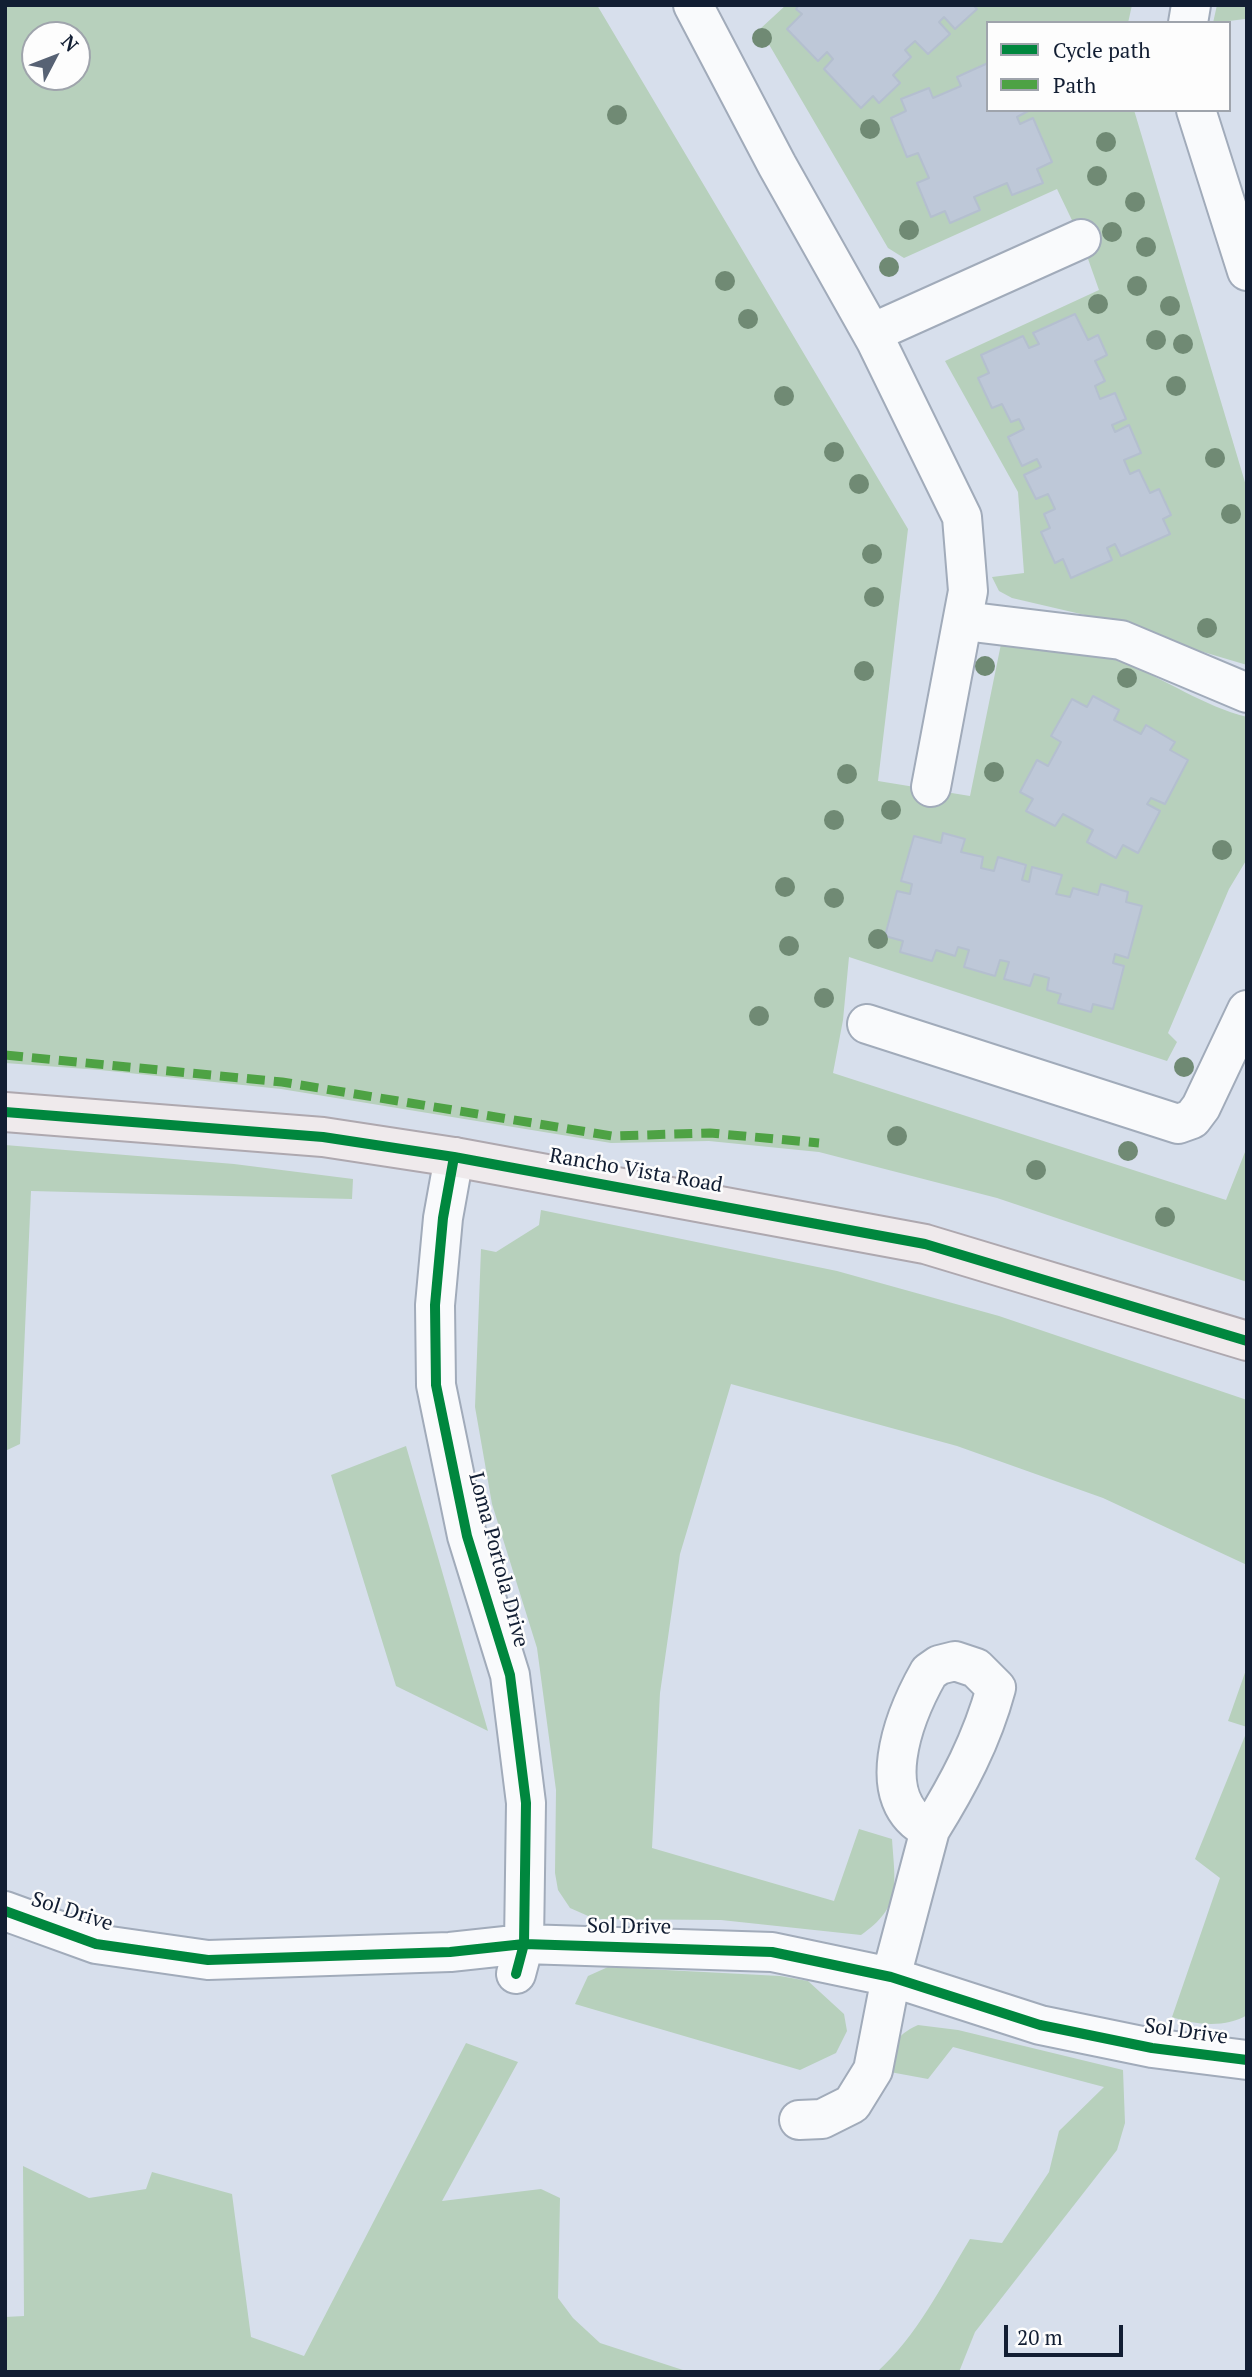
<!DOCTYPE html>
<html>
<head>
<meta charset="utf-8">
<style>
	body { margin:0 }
	#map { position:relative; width:1252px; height:2377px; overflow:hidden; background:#d7dfec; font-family:"PT Serif",serif }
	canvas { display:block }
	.frame { position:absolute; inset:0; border:7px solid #121e33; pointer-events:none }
	.legend { position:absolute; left:986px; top:21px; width:245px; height:91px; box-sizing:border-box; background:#fdfdfd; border:2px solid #9fa4ac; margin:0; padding:9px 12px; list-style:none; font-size:21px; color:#121e33 }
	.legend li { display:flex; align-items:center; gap:14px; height:35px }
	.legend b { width:35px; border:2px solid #9fa4ac }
	.north { position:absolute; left:21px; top:21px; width:70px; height:70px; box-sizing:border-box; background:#fdfdfd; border:2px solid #9fa4ac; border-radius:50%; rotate:48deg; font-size:19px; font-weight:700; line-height:28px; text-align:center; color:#121e33 }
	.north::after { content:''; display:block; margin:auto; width:24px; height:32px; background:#576274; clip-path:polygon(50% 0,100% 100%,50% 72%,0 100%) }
	.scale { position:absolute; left:1004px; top:2325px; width:119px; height:32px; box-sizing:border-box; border:4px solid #121e33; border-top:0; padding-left:9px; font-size:21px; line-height:24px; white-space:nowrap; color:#121e33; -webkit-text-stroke:5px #fdfdfd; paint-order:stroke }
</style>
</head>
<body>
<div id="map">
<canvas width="1252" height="2377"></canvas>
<div class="frame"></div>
<ul class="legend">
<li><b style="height:9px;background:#00873e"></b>Cycle path</li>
<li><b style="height:9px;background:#4ea244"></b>Path</li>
</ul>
<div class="north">N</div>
<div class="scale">20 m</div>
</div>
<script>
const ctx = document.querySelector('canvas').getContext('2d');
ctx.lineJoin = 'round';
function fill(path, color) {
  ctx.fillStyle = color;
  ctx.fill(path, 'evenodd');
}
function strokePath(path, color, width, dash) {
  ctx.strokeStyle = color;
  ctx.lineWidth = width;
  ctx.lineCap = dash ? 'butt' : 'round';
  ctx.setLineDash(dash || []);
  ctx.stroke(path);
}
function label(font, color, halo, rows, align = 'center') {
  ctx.font = font + ' "PT Serif",serif';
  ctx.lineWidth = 5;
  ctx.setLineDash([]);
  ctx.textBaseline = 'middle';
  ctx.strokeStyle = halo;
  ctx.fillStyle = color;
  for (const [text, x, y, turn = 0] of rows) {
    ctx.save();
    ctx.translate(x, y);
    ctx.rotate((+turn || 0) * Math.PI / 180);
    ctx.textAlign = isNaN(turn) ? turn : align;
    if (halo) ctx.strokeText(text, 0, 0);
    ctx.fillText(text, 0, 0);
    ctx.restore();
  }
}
fill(new Path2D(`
	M5,5H597L908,529L878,781L970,796L1001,644C1040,648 1087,648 1124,663C1166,679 1203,706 1247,717V859L1229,889L1168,1033L1177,1042L1167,1061L849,957L843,1020L833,1073L1226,1200L1247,1147V1282L997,1198L819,1152L709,1141L611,1143L281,1089L100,1070L5,1063ZM35,35H77V77H35Z
	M786,5H1132L1128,23H988V110H1134L1247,489V665L1183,646L1145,629L1012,598L999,591L992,577L1024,573L1018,492L945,361L1099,290L1081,239L1057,189L904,258L888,248L760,29Z
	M1217,5H1247V27L1245,19L1213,23Z
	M5,1145L234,1164L353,1179L352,1199L31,1191L20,1444L5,1451Z
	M541,1210L837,1271L999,1316L1247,1400V1565L1103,1498L957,1446L731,1384L680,1554L660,1693L652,1848L834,1901L859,1829L892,1839C895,1884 902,1907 861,1935L721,1920L595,1919L570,1908L558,1890L555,1873L556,1790L537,1648L492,1504L475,1407L481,1249L496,1252L539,1225Z
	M406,1446L488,1731L396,1686L331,1475Z
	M1247,1667V1727L1228,1721Z
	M1247,1731V2015C1227,2028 1194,2025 1172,2017L1220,1878L1195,1859Z
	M608,1967L780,1976L808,1981L844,2014L847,2031L836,2053L800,2070L575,2004L588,1976Z
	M918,2025L958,2030L1123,2070L1125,2123L1117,2150L975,2332L959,2372H877C917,2336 942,2285 970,2239L1002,2243L1049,2172L1059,2131L1104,2087L953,2047L928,2079L890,2072C892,2046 894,2036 918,2025Z
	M466,2043L518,2062L442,2201L541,2189L560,2198L558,2298L573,2318L600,2343L689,2372H5V2317L24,2316L23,2166L89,2198L146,2189L152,2172L232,2194L251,2337L304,2356Z`), '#b7d0bc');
const building = new Path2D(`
	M799,5H973L977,9L955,29L944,17L939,22L950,34L928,54L915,41L905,50L911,57L893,75L900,83L879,103L873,96L861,108L824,69L833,59L827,52L818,61L787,29L802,14L796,9Z
	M988,63V110H1030L1017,117L1020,124L1033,118L1052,162L1037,169L1043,183L1012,195L1007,183L974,197L980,210L950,223L945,211L931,217L917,183L929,178L918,153L907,157L891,118L906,111L901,99L929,88L933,98L961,86L957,77Z
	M1075,314L1088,340L1098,335L1107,355L1095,361L1105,381L1095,386L1100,399L1115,393L1126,419L1112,425L1115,432L1129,425L1141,453L1124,460L1130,474L1139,470L1150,493L1159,489L1171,515L1163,519L1170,534L1121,556L1115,544L1107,548L1112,560L1071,578L1063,559L1055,563L1041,532L1050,528L1044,514L1055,509L1048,494L1036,499L1024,475L1041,467L1037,459L1022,466L1008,437L1024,429L1019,419L1011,422L1002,404L992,408L978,378L989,373L981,355L1023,336L1029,348L1039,344L1033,333Z
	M1093,696L1119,710L1114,720L1141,734L1146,725L1175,742L1170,750L1188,760L1165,804L1151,798L1147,804L1160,811L1138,853L1123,845L1116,858L1087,842L1093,830L1063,814L1055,826L1026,811L1033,799L1020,792L1037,760L1048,766L1061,742L1051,736L1072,699L1087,707Z
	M943,833L965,839L961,852L983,857L981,868L994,871L998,857L1026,865L1022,880L1029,882L1032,867L1062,875L1056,894L1070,897L1073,888L1098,895L1101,884L1128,892L1126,902L1142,906L1128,958L1115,954L1113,963L1124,966L1113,1009L1093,1004L1091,1012L1058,1003L1061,994L1047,990L1049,978L1034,974L1030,986L1004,979L1009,962L1000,960L995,976L964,967L969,950L958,947L955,956L936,950L932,961L900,952L903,941L885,936L897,891L910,894L912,884L901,881L914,836L941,843Z`);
fill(building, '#bec8d8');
strokePath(building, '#b4bfcf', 2);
const minor = new Path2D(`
	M693,5L777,165L876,341L962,517L968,591L931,787
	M1188,23L1191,5
	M1196,110L1247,271
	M872,333L1081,239
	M964,621L1121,640L1247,693
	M867,1024L1178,1124L1192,1119L1201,1107L1247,1010
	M454,1157L443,1218L435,1305L436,1385L467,1536L510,1675L526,1803L524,1944L516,1974
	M955,1661L976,1668L996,1688C982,1740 958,1785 930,1830C870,1801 904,1716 929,1672L939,1665Z
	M5,1911L96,1944L208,1960L450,1952L524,1944L772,1952L891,1977L1040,2025L1152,2048L1247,2060
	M799,2120L822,2119L852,2104L873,2070L891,1977L930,1830`);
const major = new Path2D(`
	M5,1112L323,1137L454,1157L925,1244L1247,1341`);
strokePath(minor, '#a1abba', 42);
strokePath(major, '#aea8af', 42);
strokePath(minor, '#f9fafc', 38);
strokePath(major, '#efeaec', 38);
strokePath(new Path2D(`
	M5,1055L282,1082L612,1136L710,1133L819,1143`), '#4ea244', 9, [18, 9]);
strokePath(new Path2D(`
	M5,1112L323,1137L454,1157L925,1244L1247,1341
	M454,1157L443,1218L435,1305L436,1385L467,1536L510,1675L526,1803L524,1944L516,1974
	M5,1911L96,1944L208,1960L450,1952L524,1944L772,1952L891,1977L1040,2025L1152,2048L1247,2060`), '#00873e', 10);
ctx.fillStyle = '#708a74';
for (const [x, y] of [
	[762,38],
	[617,115],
	[870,129],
	[1106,142],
	[1097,176],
	[1135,202],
	[909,230],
	[1112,232],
	[1146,247],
	[889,267],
	[725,281],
	[1137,286],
	[1098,304],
	[1170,306],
	[748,319],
	[1156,340],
	[1183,344],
	[1176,386],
	[784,396],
	[834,452],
	[1215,458],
	[859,484],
	[1231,514],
	[872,554],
	[874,597],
	[1207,628],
	[985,666],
	[864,671],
	[1127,678],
	[994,772],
	[847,774],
	[891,810],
	[834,820],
	[1222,850],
	[785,887],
	[834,898],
	[878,939],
	[789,946],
	[824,998],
	[759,1016],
	[1184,1067],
	[897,1136],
	[1128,1151],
	[1036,1170],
	[1165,1217]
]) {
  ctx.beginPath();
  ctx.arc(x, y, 10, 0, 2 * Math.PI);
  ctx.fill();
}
label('21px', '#121e33', '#fdfdfd', [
	["Rancho Vista Road",636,1171,10],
	["Loma Portola Drive",498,1560,75],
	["Sol Drive",72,1912,18],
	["Sol Drive",629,1927,1],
	["Sol Drive",1186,2032,8]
]);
</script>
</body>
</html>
